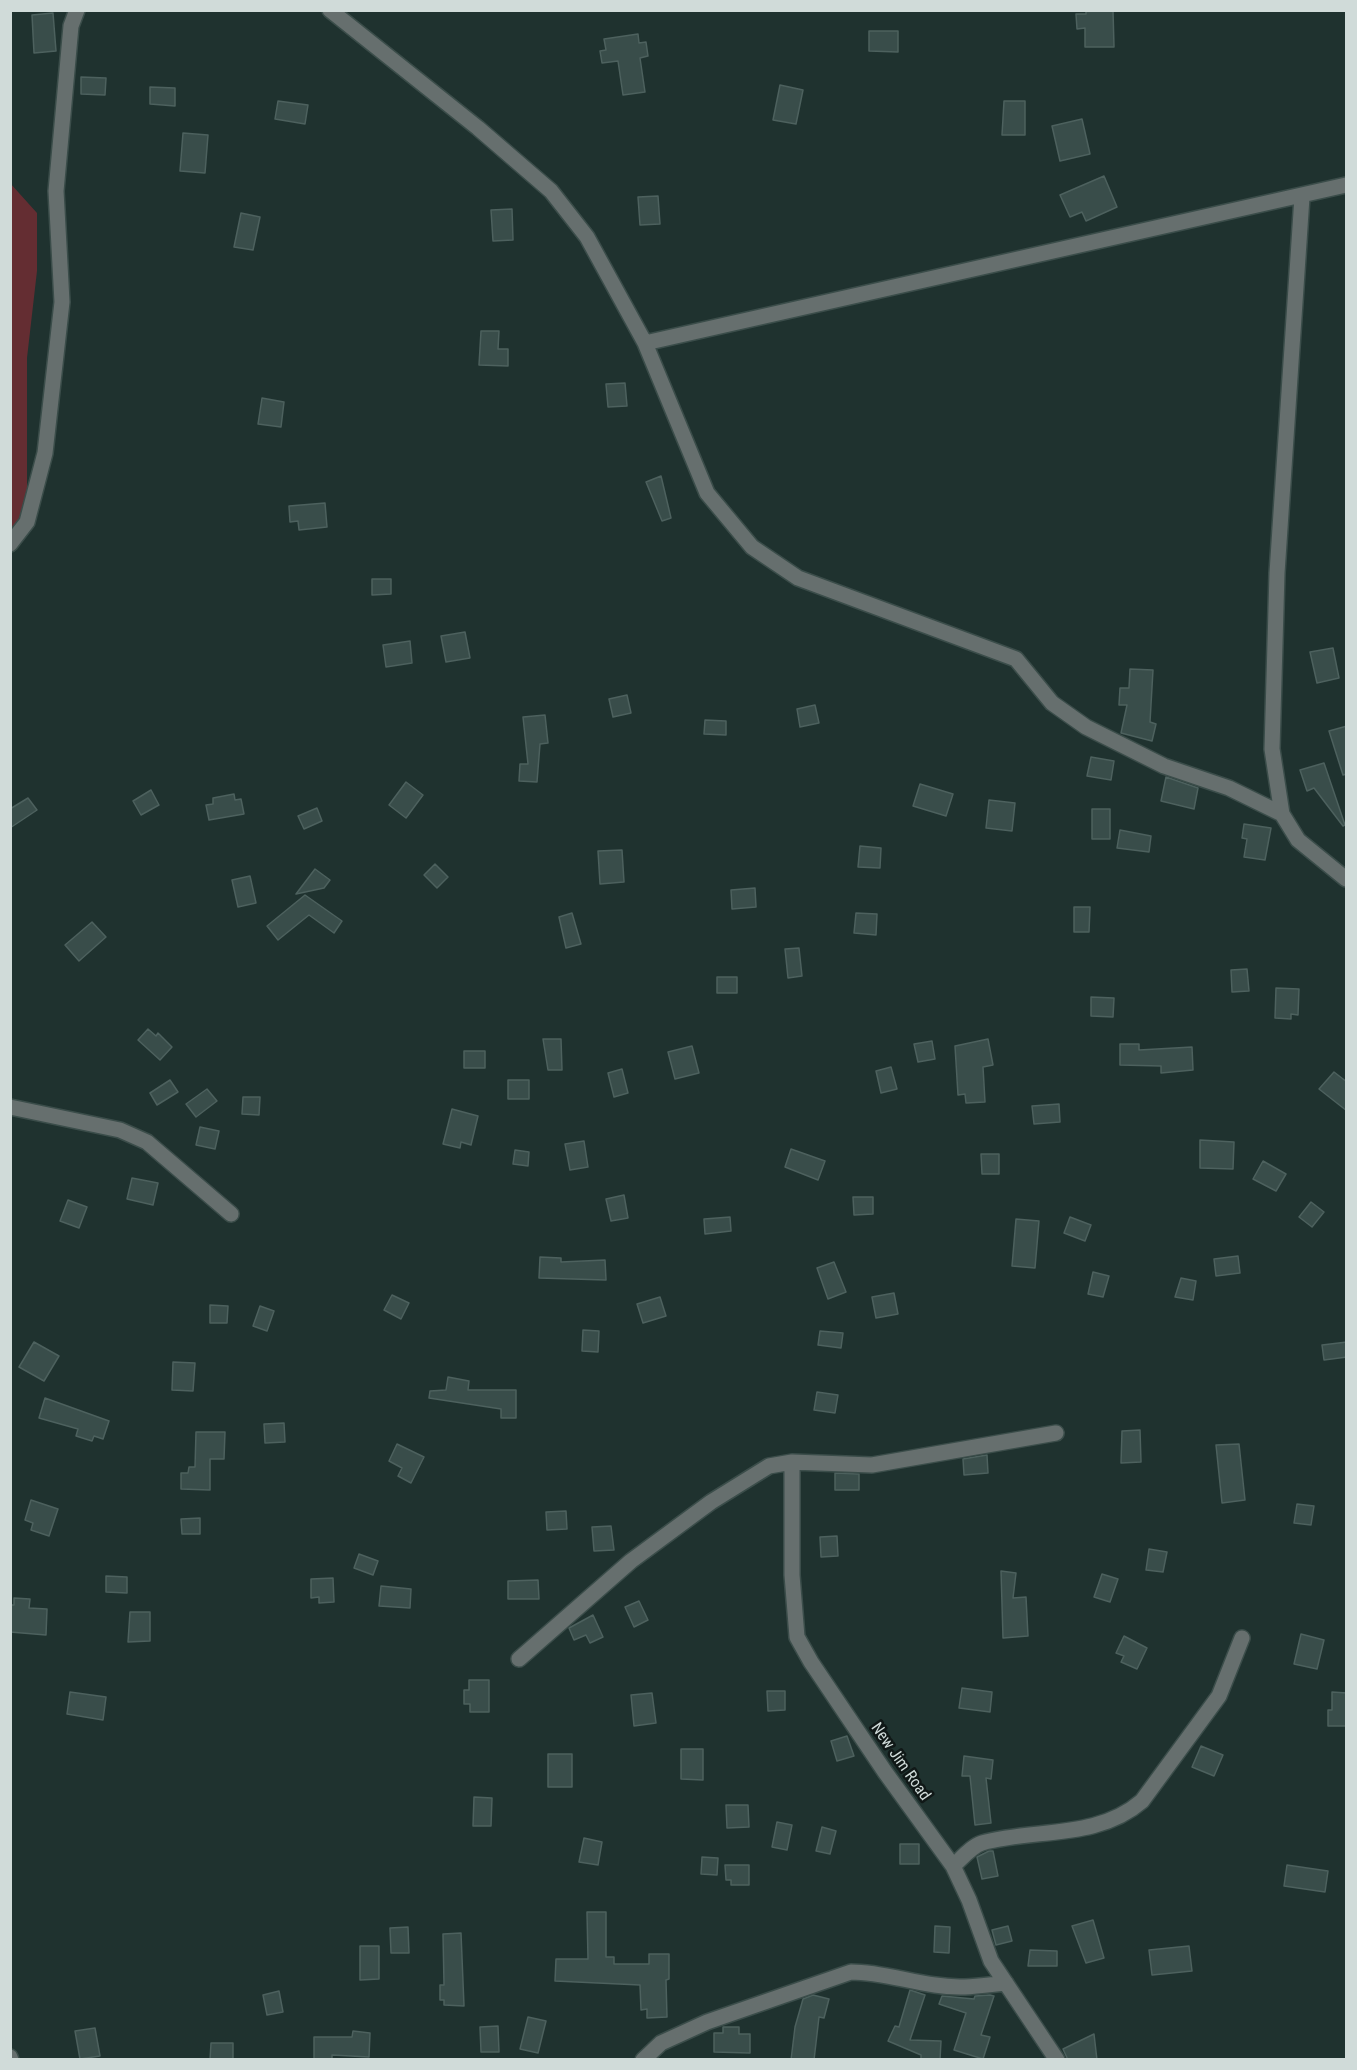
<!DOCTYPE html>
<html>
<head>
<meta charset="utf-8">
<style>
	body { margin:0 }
	#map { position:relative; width:1357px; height:2070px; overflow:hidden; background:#1f322f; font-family:"Roboto Condensed",sans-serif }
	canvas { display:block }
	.frame { position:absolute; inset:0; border:12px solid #d0dbd9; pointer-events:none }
</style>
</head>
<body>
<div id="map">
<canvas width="1357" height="2070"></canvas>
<div class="frame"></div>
</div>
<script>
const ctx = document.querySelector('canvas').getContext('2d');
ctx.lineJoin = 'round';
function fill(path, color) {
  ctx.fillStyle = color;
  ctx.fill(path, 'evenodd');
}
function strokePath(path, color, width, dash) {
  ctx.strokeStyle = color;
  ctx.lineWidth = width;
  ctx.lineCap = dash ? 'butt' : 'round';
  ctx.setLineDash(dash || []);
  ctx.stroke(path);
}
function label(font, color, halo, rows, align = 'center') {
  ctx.font = font + ' "Roboto Condensed",sans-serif';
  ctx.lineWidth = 5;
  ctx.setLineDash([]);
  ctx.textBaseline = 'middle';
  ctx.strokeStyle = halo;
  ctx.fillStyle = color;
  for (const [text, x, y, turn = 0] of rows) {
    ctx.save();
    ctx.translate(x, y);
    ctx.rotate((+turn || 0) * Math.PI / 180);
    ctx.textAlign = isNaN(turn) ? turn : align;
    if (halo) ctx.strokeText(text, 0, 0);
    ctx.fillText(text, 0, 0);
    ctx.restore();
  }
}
fill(new Path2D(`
	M10,183L37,213V271L27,358V522L11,530Z`), '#642d32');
const building = new Path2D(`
	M1086,10H1113L1114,47H1085V28L1077,29L1076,14H1086Z
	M53,13L56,51L34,53L32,15Z
	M869,31H898V52L869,51Z
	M638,34L639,43L646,42L648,56L640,58L645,92L623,95L618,61L602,63L600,51L606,50L604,39Z
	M81,77L106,78L105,95L81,94Z
	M780,85L803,90L796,124L773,120Z
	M150,87L175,88V106L150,104Z
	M278,101L308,105L305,124L275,119Z
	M1004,101H1025V135H1002Z
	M1082,119L1090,154L1060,161L1052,126Z
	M183,133L208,135L205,173L180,171Z
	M1104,176L1117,207L1086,221L1082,212L1070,217L1060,195Z
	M658,196L660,224L640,225L638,197Z
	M512,209L513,240L493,241L491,210Z
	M241,213L260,217L253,250L234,247Z
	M481,331H499L498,349H508V366L479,365Z
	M625,383L627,406L608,407L606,384Z
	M262,398L284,402L281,427L258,424Z
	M661,476L671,518L662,521L646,482Z
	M325,503L327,527L299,530L298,521L290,522L289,506Z
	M372,579H391V594L372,595Z
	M465,632L470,658L446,662L441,636Z
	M410,641L412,663L386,667L383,645Z
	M1333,648L1339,678L1317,683L1310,652Z
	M1130,669L1153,670L1150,722L1156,724L1152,741L1121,733L1127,705H1119L1120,688H1129Z
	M627,695L631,713L613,717L609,699Z
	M815,705L819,723L800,727L797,709Z
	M545,715L548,743L540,744L537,782L519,781L520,764H528L523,717Z
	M705,720L726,721V735L704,734Z
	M1347,726V774L1343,775L1329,731Z
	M1091,757L1114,761L1111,780L1087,776Z
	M1324,763L1345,825L1343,826L1314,788L1307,791L1300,770Z
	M1166,777L1198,788L1194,809L1161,801Z
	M406,782L423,795L406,818L389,805Z
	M920,784L953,794L946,816L913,806Z
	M151,790L159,805L141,815L133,801Z
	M234,794L235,800L241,799L244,814L209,820L206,805L213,804V798Z
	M28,798L37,810L10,828V809Z
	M989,800L1015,803L1012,831L986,828Z
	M317,808L322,821L304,829L298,816Z
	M1092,809H1110V839H1092Z
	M1244,824L1271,828L1265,860L1244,857L1247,839L1242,838Z
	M1120,830L1151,836L1149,852L1117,848Z
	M860,846L881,848L880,868L858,867Z
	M622,850L624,882L600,884L598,851Z
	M435,864L448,877L437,888L424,875Z
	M315,869L330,880L324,888L296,894Z
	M250,876L256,903L238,907L232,880Z
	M755,888L756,907L732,909L731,890Z
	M305,895L342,921L334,933L309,915L278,940L267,926Z
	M1074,907H1090L1089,932H1074Z
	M572,913L581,944L566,948L559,917Z
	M856,913L877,914L876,935L854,933Z
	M92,922L106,937L79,961L65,945Z
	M799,948L802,976L788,978L785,949Z
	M1247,969L1249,991L1232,992L1231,970Z
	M717,977H737V993H717Z
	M1276,988L1299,989L1298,1015L1291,1014V1019L1275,1018Z
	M1091,997L1114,998L1113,1017L1091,1016Z
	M148,1029L156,1036L158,1033L172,1047L160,1060L138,1040Z
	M543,1039H561L562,1070H548Z
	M988,1039L993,1065L983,1067L985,1102L966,1103L965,1094L958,1095L955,1046Z
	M932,1041L935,1059L918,1062L914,1044Z
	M1120,1044H1139V1050L1192,1047L1193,1070L1161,1073V1066L1120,1065Z
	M692,1046L699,1073L675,1079L668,1052Z
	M464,1051H485V1068H464Z
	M891,1067L897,1089L881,1093L876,1071Z
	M622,1069L628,1093L614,1097L608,1073Z
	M1334,1072L1347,1082V1111L1319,1089Z
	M170,1080L178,1092L157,1105L150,1093Z
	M508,1080H529V1099H508Z
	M207,1089L217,1101L196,1117L186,1104Z
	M243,1097H260L259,1115L242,1114Z
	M1059,1104L1060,1122L1034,1124L1032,1106Z
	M452,1109L478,1116L471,1145L461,1142L460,1148L443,1144Z
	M200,1127L219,1131L215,1149L196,1145Z
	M1200,1140L1234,1142L1233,1169L1200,1168Z
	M584,1141L588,1167L570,1170L565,1144Z
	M791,1149L825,1161L818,1180L785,1167Z
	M515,1150L529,1152L528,1166L513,1164Z
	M981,1154H999V1174H982Z
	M1263,1161L1286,1174L1276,1191L1253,1179Z
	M132,1178L158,1183L153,1205L127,1199Z
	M624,1195L628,1218L611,1221L606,1199Z
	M853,1197H873V1214L854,1215Z
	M68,1200L87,1207L79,1228L60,1221Z
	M1311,1202L1324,1212L1312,1227L1299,1217Z
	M730,1217L731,1231L705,1234L704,1219Z
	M1070,1217L1091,1225L1085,1241L1064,1233Z
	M1016,1219L1039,1221L1035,1268L1012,1266Z
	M1238,1256L1240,1273L1216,1276L1214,1259Z
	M540,1257L561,1258V1262L605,1260L606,1280L539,1278Z
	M834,1262L846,1292L828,1299L817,1268Z
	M1093,1272L1109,1276L1103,1297L1088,1294Z
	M1181,1278L1196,1281L1193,1300L1175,1297Z
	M894,1293L898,1314L876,1318L872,1297Z
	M392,1295L409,1303L401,1319L384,1310Z
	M660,1297L666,1316L643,1323L637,1304Z
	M210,1305L228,1306L227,1323H210Z
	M260,1306L274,1311L267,1331L253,1326Z
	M583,1330L599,1331L598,1352L582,1351Z
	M820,1331L843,1333L841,1348L818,1345Z
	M34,1342L59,1356L44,1381L19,1367Z
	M1347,1342V1357L1324,1360L1322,1345Z
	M173,1362L195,1363L193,1391L172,1390Z
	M448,1377L469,1381L468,1390H516V1418H501V1409L429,1398L430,1391L446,1390Z
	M817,1392L838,1395L835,1413L814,1410Z
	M45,1398L109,1421L103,1439L94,1436L92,1441L76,1436L78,1429L39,1418Z
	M284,1423L285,1442L265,1443L264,1424Z
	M1140,1430L1141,1462L1121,1463L1122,1431Z
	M196,1432H225L224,1459H210V1490L181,1489V1473H188L189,1467H195Z
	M397,1444L424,1457L411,1483L398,1476L402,1468L389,1461Z
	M1239,1444L1245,1500L1222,1503L1216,1445Z
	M987,1455L988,1473L964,1475L963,1459Z
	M835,1473L859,1474V1490H835Z
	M31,1500L58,1509L49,1536L31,1530L33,1523L25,1520Z
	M1297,1504L1314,1506L1311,1525L1294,1523Z
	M566,1511L567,1529L547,1530L546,1512Z
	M200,1518V1534H182L181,1519Z
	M611,1526L614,1550L594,1551L592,1527Z
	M837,1536L838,1556L821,1557L820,1537Z
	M1149,1549L1167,1552L1163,1572L1146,1570Z
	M359,1554L378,1561L373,1575L354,1568Z
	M1001,1571L1016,1573L1013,1598L1026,1597L1028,1636L1003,1638Z
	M1102,1574L1118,1579L1110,1602L1094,1597Z
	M106,1576L127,1577V1593L106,1592Z
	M333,1578L334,1602L319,1603V1597L311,1598V1579Z
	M538,1580L539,1599H508V1581Z
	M381,1586L411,1589L410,1608L379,1606Z
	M14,1598L30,1599L29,1608L47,1609L46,1635L10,1632V1605H14Z
	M639,1601L648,1620L634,1627L625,1607Z
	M130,1612H150V1641L128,1642Z
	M593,1615L603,1637L590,1643L586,1635L574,1640L569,1628Z
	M1301,1634L1324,1640L1317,1669L1294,1664Z
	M1124,1636L1147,1648L1137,1669L1121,1662L1124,1656L1116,1653Z
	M469,1680H489V1712H470V1704H464V1690H469Z
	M962,1688L992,1692L990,1712L959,1708Z
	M767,1691H785V1710L768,1711Z
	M70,1692L106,1697L103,1720L67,1714Z
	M1332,1692L1347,1693V1726H1328V1710H1332Z
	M652,1693L656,1723L634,1726L631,1695Z
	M847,1736L854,1756L837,1761L831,1741Z
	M1201,1746L1223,1755L1214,1776L1192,1767Z
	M681,1749H703V1780L681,1779Z
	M548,1754H572V1787H548Z
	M964,1756L993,1760L991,1779L986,1778L991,1823L975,1825L970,1776H962Z
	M474,1797L492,1798L491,1826H473Z
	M726,1805H748L749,1827L727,1828Z
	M777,1822L792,1825L787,1850L772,1847Z
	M822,1827L836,1831L830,1854L816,1851Z
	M584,1838L602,1842L598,1865L579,1862Z
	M900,1844H919V1864H900Z
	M989,1851H993L998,1876L982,1879L977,1857Z
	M702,1857L718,1858L717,1875L701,1874Z
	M725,1865H749V1885H731V1880H726Z
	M1287,1865L1328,1871L1325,1892L1284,1886Z
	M587,1912H606V1957H614V1964H649V1954H669V1979L666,1980L667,2017L647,2018V2009L641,2010L640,1985L555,1981L556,1959H588Z
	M1093,1920L1104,1958L1086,1963L1072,1926Z
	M935,1926L950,1927L949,1953L934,1952Z
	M1008,1926L1012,1941L996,1945L992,1930Z
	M408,1927L409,1953H391L390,1928Z
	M461,1933L464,2006L444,2005V2000H440V1985H444L443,1934Z
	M360,1946H379V1979L360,1980Z
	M1189,1946L1192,1971L1152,1975L1149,1950Z
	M1030,1950L1057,1951V1966H1028Z
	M910,1990L925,1995L910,2040L941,2041L940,2060H921V2055L888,2041L895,2026L899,2027Z
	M279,1991L283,2012L267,2015L263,1995Z
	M813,1995L829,1999L824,2018L819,2017L814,2060H791L795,2027L803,1999Z
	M990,1995L994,1996L981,2035L990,2037L983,2059L954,2050L966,2013L939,2004L942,1996L974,1999L975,1996Z
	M528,2017L546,2021L538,2053L520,2049Z
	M498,2026L499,2052H481L480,2027Z
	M723,2027H739V2034H750V2053L714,2052V2033H723Z
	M95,2028L100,2056L80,2059L75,2031Z
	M353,2031L370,2033L369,2057L332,2055V2060H314V2037H352Z
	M1094,2034L1097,2060H1068L1063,2049Z
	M211,2043H233V2060H210Z`);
fill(building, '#394d4a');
strokePath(building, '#4d615e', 1.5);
const minor = new Path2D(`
	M330,10L478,128L551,191L587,237L645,343L707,493L752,547L798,578L1016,659L1052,703L1086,727L1164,766L1229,788L1282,814
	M1302,197L1277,573L1272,749L1282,814L1298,840L1346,879
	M645,343L1346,185
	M10,544L27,522L45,453L62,302L56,191L71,26L77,10
	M10,1107L120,1130L147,1142L231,1214
	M792,1462V1575L797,1637L811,1662L885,1772L953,1866L969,1900L991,1961L1057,2060
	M519,1659L631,1561L711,1502L769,1466L792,1462L872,1465L1056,1433
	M953,1866C961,1859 972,1846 982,1843C1035,1828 1097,1840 1142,1801L1219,1696L1242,1638
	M10,2057L11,2060
	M643,2060L661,2043L707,2022L851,1972C880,1972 906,1981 935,1985C959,1989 982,1986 1006,1983`);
strokePath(minor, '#3b4d4a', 18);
strokePath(minor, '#666f6e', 15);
label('16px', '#d0dbd9', '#101817', [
	["New Jim Road",900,1762,55]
]);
</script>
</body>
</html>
